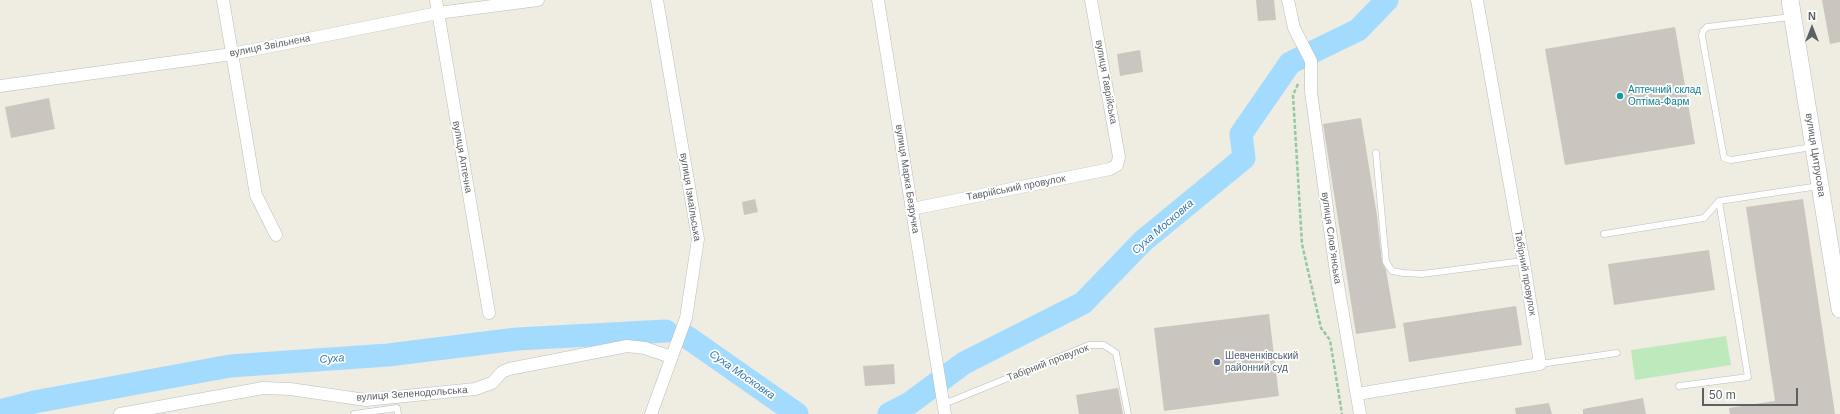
<!DOCTYPE html>
<html>
<head>
<meta charset="utf-8">
<style>
	body { margin:0 }
	#map { position:relative; width:1840px; height:414px; overflow:hidden; background:#efece2; font-family:Arial,sans-serif }
	canvas { display:block }
	.north { position:absolute; left:1792px; top:8px; width:40px; height:40px; -webkit-text-stroke:3px #fff; paint-order:stroke; rotate:0deg; font-size:11px; font-weight:700; line-height:16px; text-align:center; color:#5b6065 }
	.north::after { content:''; display:block; margin:auto; width:14px; height:18px; background:#5b6065; clip-path:polygon(50% 0,100% 100%,50% 72%,0 100%) }
	.scale { position:absolute; left:1702px; top:388px; width:96px; height:18px; box-sizing:border-box; border:2px solid #5b6065; border-top:0; padding-left:5px; font-size:12px; line-height:14px; white-space:nowrap; color:#5b6065; -webkit-text-stroke:3px #fff; paint-order:stroke }
</style>
</head>
<body>
<div id="map">
<canvas width="1840" height="414"></canvas>
<div class="north">N</div>
<div class="scale">50 m</div>
</div>
<script>
const ctx = document.querySelector('canvas').getContext('2d');
ctx.lineJoin = 'round';
function fill(path, color) {
  ctx.fillStyle = color;
  ctx.fill(path, 'evenodd');
}
function strokePath(path, color, width, dash) {
  ctx.strokeStyle = color;
  ctx.lineWidth = width;
  ctx.lineCap = dash ? 'butt' : 'round';
  ctx.setLineDash(dash || []);
  ctx.stroke(path);
}
function label(font, color, halo, rows, align = 'center') {
  ctx.font = font + ' Arial,sans-serif';
  ctx.lineWidth = 3.5;
  ctx.setLineDash([]);
  ctx.textBaseline = 'middle';
  ctx.strokeStyle = halo;
  ctx.fillStyle = color;
  for (const [text, x, y, turn = 0] of rows) {
    ctx.save();
    ctx.translate(x, y);
    ctx.rotate((+turn || 0) * Math.PI / 180);
    ctx.textAlign = isNaN(turn) ? turn : align;
    if (halo) ctx.strokeText(text, 0, 0);
    ctx.fillText(text, 0, 0);
    ctx.restore();
  }
}
fill(new Path2D(`
	M1726,336L1731,365L1635,380L1631,350Z`), '#bee9bc');
strokePath(new Path2D(`
	M687,337L797,414
	M0,411L34,402L230,366L388,355L517,339L666,331
	M889,414L910,403L964,363L1083,303L1143,241L1244,158L1241,134L1290,63L1358,30L1387,0`), '#a3dbff', 23);
fill(new Path2D(`
	M1256,0H1274L1276,20L1258,21Z
	M1822,0H1840V42L1830,44Z
	M1675,27L1695,144L1565,165L1545,49Z
	M1140,50L1143,72L1120,76L1117,54Z
	M49,98L55,129L11,138L5,107Z
	M1361,118L1377,216L1382,262L1386,270L1396,328L1356,334L1323,124Z
	M755,199L758,212L744,215L742,202Z
	M1803,199L1835,414H1730L1729,408L1775,401L1746,207Z
	M1709,250L1715,290L1614,305L1608,264Z
	M1516,306L1522,345L1409,362L1403,323Z
	M1269,314L1279,396L1164,411L1154,328Z
	M894,364L895,384L865,386L863,366Z
	M1118,388L1123,414H1079L1076,395Z
	M1643,398L1646,414H1583V409Z
	M1549,403L1552,414H1516L1515,408Z`), '#cac6bf');
const lane = new Path2D(`
	M1791,17L1707,27L1703,31L1702,36L1724,158L1731,160L1812,147
	M1376,153L1386,262L1392,271L1403,273L1422,274L1523,261
	M1604,234L1704,218L1719,201
	M1540,364L1617,353
	M1679,386L1748,377L1719,201L1819,186
	M944,404L1089,345H1104L1116,353L1128,414
	M354,414L397,408L398,414`);
const street = new Path2D(`
	M223,0L256,195L276,235
	M436,0L489,313
	M878,0L945,414
	M1288,0L1294,28L1311,61V92L1336,273L1360,414
	M0,86L232,54L438,13L538,0
	M912,209L1110,169L1117,165L1119,157L1091,0
	M1357,394L1540,364L1526,275L1477,0
	M120,414L263,388L290,389L366,400L475,389L492,383L502,372L509,369L627,346L645,348L671,357
	M651,414L686,318L698,239L657,0`);
const secondary = new Path2D(`
	M1790,0L1840,309`);
strokePath(lane, '#b8bbc0', 7);
strokePath(street, '#b8bbc0', 13);
strokePath(secondary, '#b6bac0', 18);
strokePath(new Path2D(`
	M1298,84L1293,95L1302,244L1321,328L1330,340L1342,414`), '#93c9a0', 2.5, [4, 2]);
strokePath(lane, '#fff', 6);
strokePath(street, '#fff', 12);
strokePath(secondary, '#fff', 17);
for (const [x, y, r, color] of [
	[1620,96,4,"#0f9aa8"],
	[1217,362,4,"#5c6f8a"]
]) {
  const dot = new Path2D();
  dot.arc(x, y, r, 0, 2 * Math.PI);
  ctx.fillStyle = color;
  ctx.fill(dot);
  strokePath(dot, '#fff', 1.5);
}
label('10px', '#5b6065', '#fff', [
	["вулиця Звільнена",270,46,-11],
	["вулиця Таврійська",1106,82,80],
	["вулиця Цитрусова",1815,155,81],
	["вулиця Аптечна",462,157,80],
	["вулиця Марка Безручка",907,179,81],
	["Таврійський провулок",1016,188,-11],
	["вулиця Ізмаїльська",690,197,81],
	["вулиця Слов’янська",1331,238,82],
	["Табірний провулок",1525,273,80],
	["Табірний провулок",1048,363,-21],
	["вулиця Зеленодольська",412,394,-4]
]);
label('10px', '#0d838f', '#fff', [
	["Аптечний склад",1628,90],
	["Оптіма-Фарм",1628,102]
], 'left');
label('10px', '#4e5e75', '#fff', [
	["Шевченківський",1225,356],
	["районний суд",1225,368]
], 'left');
label('italic 11px', '#3377b2', '#fff', [
	["Суха Московка",1163,227,-41],
	["Суха",332,359,-4],
	["Суха Московка",742,375,35]
]);
</script>
</body>
</html>
